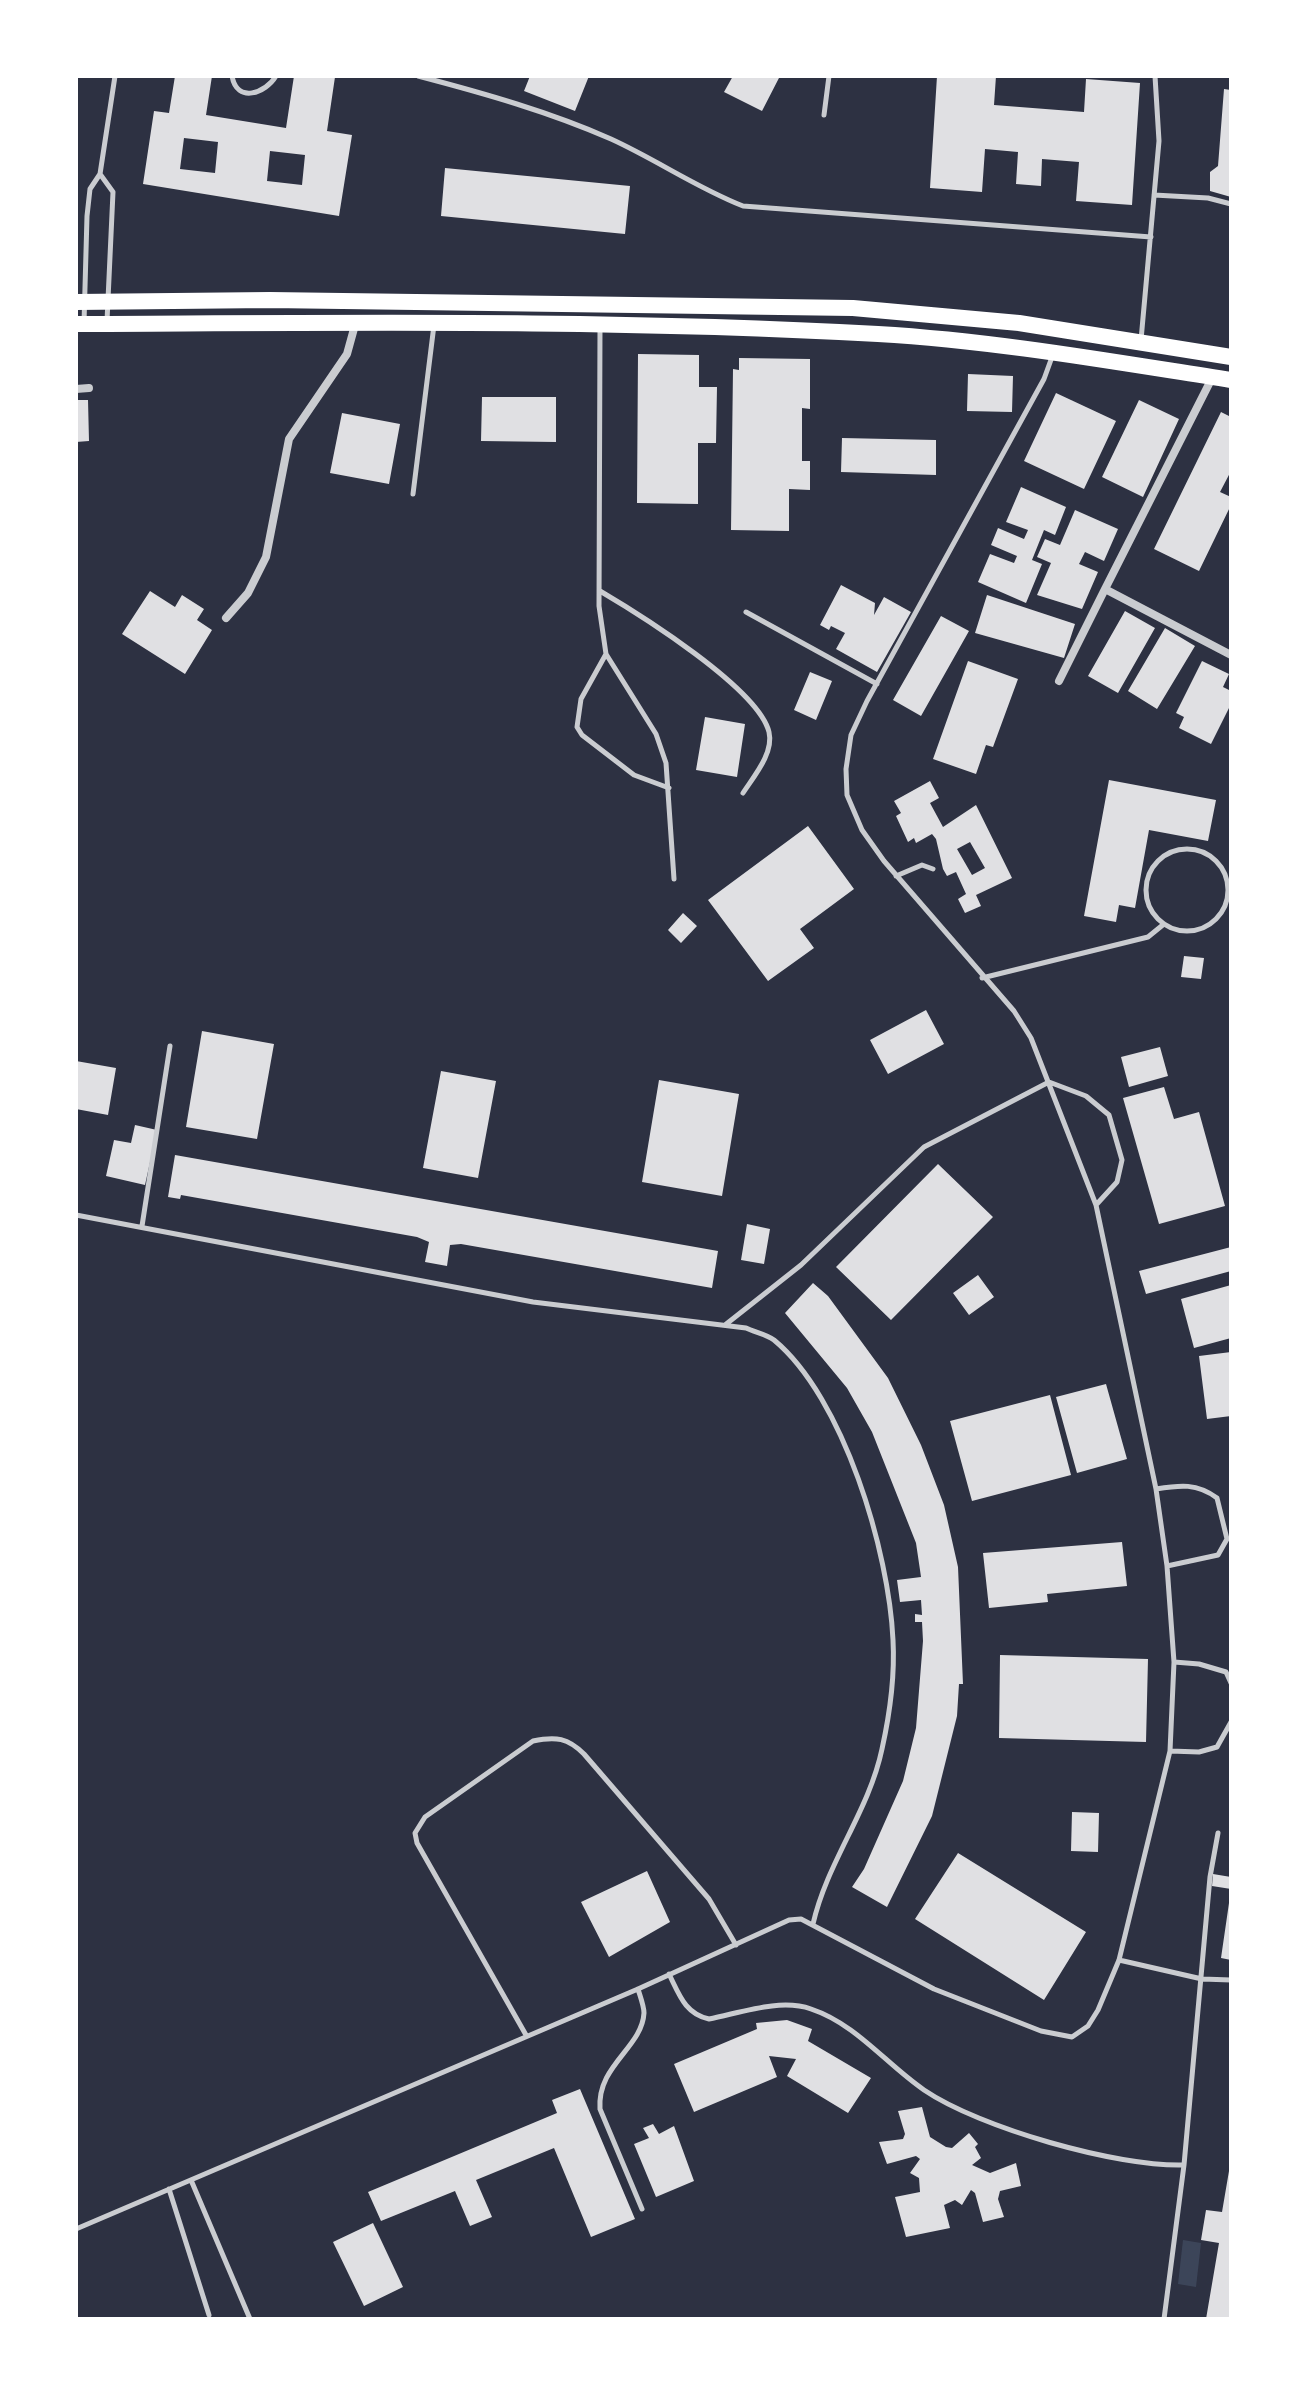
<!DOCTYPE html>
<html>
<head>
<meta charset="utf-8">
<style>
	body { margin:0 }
	#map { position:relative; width:1307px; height:2395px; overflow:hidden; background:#2d3142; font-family:"Fira Sans",sans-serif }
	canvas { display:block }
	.frame { position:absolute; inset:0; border:78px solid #fff; pointer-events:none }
</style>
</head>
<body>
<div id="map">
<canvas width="1307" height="2395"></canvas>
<div class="frame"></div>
</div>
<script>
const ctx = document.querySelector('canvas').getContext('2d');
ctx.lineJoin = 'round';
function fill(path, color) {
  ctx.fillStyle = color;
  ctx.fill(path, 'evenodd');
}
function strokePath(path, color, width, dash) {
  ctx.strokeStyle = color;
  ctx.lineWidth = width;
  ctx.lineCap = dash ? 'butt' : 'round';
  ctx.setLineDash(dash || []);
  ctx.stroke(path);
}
fill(new Path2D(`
	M1183,2240L1201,2243L1196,2287L1178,2284Z`), '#3c4559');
fill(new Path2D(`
	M175,76H212L206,115L286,128L294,76L335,77L327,131L352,135L339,216L143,184L154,111L169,113ZM184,138L218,142L215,173L180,169ZM270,151L305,155L302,185L267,181Z
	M530,76H589L575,111L524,91Z
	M733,76H780L762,111L724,92Z
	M937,76H996L994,105L1084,112L1086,79L1140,83L1132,205L1076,201L1079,162L1042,159L1041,186L1016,184L1018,152L985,149L982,192L930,188Z
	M1224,89L1231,90V197L1210,191V172L1218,166Z
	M445,168L630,186L625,234L441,216Z
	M638,354L699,355V387H717L716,443H698V504L637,503Z
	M739,358L810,359V409L802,408V461H810V490L789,489V531L731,530L733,369L739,370Z
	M968,374L1013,376L1012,412L967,411Z
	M1056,393L1116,421L1084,489L1024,461Z
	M482,397H556V442L481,441Z
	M76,400H88L89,441L76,442Z
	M1139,400L1179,419L1143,497L1102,477Z
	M1221,412L1231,417V471L1220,492L1231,497V505L1199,571L1154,549Z
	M342,413L400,424L389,484L330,473Z
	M842,438L936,440V475L841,472Z
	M1021,487L1066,507L1055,535L1044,530L1032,560L1042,564L1026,603L978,582L990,554L1014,563L1017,556L991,545L998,528L1024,539L1028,530L1006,522Z
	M1075,510L1118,529L1104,561L1085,552L1079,564L1098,572L1082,609L1037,595L1051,563L1037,557L1045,539L1060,545Z
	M841,585L875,603L874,615L884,597L911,612L877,672L836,649L845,633L831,626L829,630L820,625Z
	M150,591L175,607L182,595L204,609L197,620L212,630L185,674L122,634Z
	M987,595L1075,624L1064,658L975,633Z
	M1125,611L1155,628L1118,693L1088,676Z
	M941,616L969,631L921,716L893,700Z
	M1165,628L1195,646L1157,709L1128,691Z
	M968,661L1018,679L993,747L986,745L976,774L933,759Z
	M1202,661L1229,674L1223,687L1231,691V704L1211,744L1179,728L1184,717L1176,713Z
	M810,672L832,681L816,720L794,710Z
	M705,717L745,724L737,777L696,770Z
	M1109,780L1216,800L1208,841L1149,830L1135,908L1119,905L1116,922L1084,916Z
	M930,781L939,798L930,803L943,827L976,805L1012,878L976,895L981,906L965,913L958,899L966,894L956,872L947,876L943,869L936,839L932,834L916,843L914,838L908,842L896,816L901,813L894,801ZM970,842L985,868L972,875L957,849Z
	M808,826L854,889L800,929L814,948L768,981L708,900Z
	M683,913L697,926L681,943L668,930Z
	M1184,956L1204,958L1201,979L1181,977Z
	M926,1010L944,1044L888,1074L870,1040Z
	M202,1031L274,1044L257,1139L186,1127Z
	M1160,1047L1168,1076L1129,1087L1121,1057Z
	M76,1061L116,1068L108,1115L76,1109Z
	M441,1071L496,1081L478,1178L423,1168Z
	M659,1080L739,1094L722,1196L642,1182Z
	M1164,1087L1174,1119L1199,1112L1225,1206L1159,1224L1123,1098Z
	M135,1125L157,1130L145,1185L106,1176L114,1140L131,1143Z
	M175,1155L718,1251L712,1288L461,1244L450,1245L447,1266L425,1262L429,1242L417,1237L181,1195L180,1199L168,1197Z
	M938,1164L993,1217L891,1320L836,1267Z
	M747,1224L770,1229L764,1264L741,1260Z
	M1231,1247V1271L1146,1294L1139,1271Z
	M978,1275L994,1297L969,1315L953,1293Z
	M813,1283L828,1296L888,1378L921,1445L944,1505L958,1567L963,1684H959L957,1716L932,1816L887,1907L852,1887L864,1869L903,1781L916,1728L923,1641L922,1622H915V1614L922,1615L921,1600L900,1602L897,1580L921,1577L920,1570L916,1543L872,1432L847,1388L785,1313Z
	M1231,1285V1338L1194,1348L1181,1299Z
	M1231,1352V1416L1207,1419L1199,1356Z
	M1106,1384L1127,1459L1077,1473L1056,1397Z
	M1050,1395L1071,1475L972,1501L950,1421Z
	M1122,1542L1127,1586L1047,1594L1048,1602L989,1608L983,1553Z
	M1000,1655L1148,1659L1146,1742L999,1738Z
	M1072,1812L1099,1813L1098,1852L1071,1851Z
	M958,1853L1086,1932L1044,2000L915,1919Z
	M647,1871L670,1922L609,1957L581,1902Z
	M1213,1874L1231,1877V1889L1212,1886Z
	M1229,1903H1231V1960L1221,1958Z
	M787,2020L812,2029L808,2041L871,2078L848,2113L787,2076L796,2059L769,2056L777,2077L694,2112L674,2064L757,2029L756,2023Z
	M580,2089L635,2219L591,2237L554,2148L476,2180L492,2217L470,2226L455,2191L381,2221L368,2192L557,2113L552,2100Z
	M922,2107L930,2137L946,2147L952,2148L969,2133L978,2144L975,2147L981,2158L972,2165L990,2173L1016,2163L1021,2186L1000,2191L998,2199L1004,2217L983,2222L975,2193L971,2190L962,2205L955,2200L944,2205L950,2228L906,2237L895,2197L920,2192L919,2178L910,2173L920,2159L916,2156L887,2164L879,2142L903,2139L905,2134L898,2111Z
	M653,2124L659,2134L674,2126L694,2181L656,2197L634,2144L649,2138L643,2128Z
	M1229,2171L1231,2319H1206L1219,2243L1201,2240L1206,2210L1222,2212Z
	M373,2223L403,2287L364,2306L333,2242Z`), '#e0e0e3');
strokePath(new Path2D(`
	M232,76C237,104 266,93 276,76
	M418,76C483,93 550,112 611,139C657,160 697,188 743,206L1151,237
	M824,115L829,76
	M100,174L113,192L107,321
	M1154,195L1208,198L1231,204
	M84,323L87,216L90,189L100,174L115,76
	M600,327L599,606L606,654L656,734L666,763L674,879
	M1141,340L1159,141L1155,76
	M413,494L434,325
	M600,591C639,614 758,688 769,732C774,753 754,776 743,793
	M746,612L877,684
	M606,654L581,699L577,727L582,735L634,775L669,788
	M1146 890a41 41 0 1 1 82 0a41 41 0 1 1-82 0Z
	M896,876L922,865L933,869
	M982,978L1148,937L1164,924
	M76,1215L533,1302L746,1328C754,1332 766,1334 774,1340C844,1398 889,1552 893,1640C895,1677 890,1713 882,1749C869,1811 827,1862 813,1924
	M142,1226L170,1046
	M725,1325L801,1265L924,1147L1049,1082L1086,1096L1109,1115L1122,1160L1117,1182L1096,1205
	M1156,1489C1180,1485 1197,1483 1217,1498L1227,1539L1218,1555L1167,1566
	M1174,1662L1199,1664L1226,1672L1231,1683
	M1170,1751L1199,1752L1217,1747L1231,1722
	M1119,1960L1202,1979L1231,1980
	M669,1974C679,1994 685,2014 709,2019C740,2013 780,1998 811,2009C856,2024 886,2064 924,2090C980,2128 1117,2167 1184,2165
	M638,1989C640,1996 644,2006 644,2013C642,2048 597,2065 600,2109L642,2209
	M526,2035L417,1843L415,1833L425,1817L533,1741C556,1736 568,1738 584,1754L709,1899L736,1945
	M191,2180L250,2319
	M169,2189L209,2315
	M76,2229L638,1989L789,1920L801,1919L934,1989L1041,2031L1072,2037L1088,2026L1098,2010L1119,1960L1170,1751L1174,1662L1167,1566L1156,1489L1096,1205L1031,1038L1014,1011L884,861L862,830L847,795L846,769L851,735L867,701L1044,379L1052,357
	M1164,2319L1184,2165L1210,1877L1218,1833`), '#caccd0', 5);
strokePath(new Path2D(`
	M1212,378L1105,589L1231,655
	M76,389L89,388
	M226,618L248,593L266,557L289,439L347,354L355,325
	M1059,681L1105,589`), '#caccd0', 8);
strokePath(new Path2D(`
	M76,302L270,300L853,308L1019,323L1231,357
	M76,324C343,323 612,319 878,334C997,341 1114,362 1231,380`), '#fff', 16);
</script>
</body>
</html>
